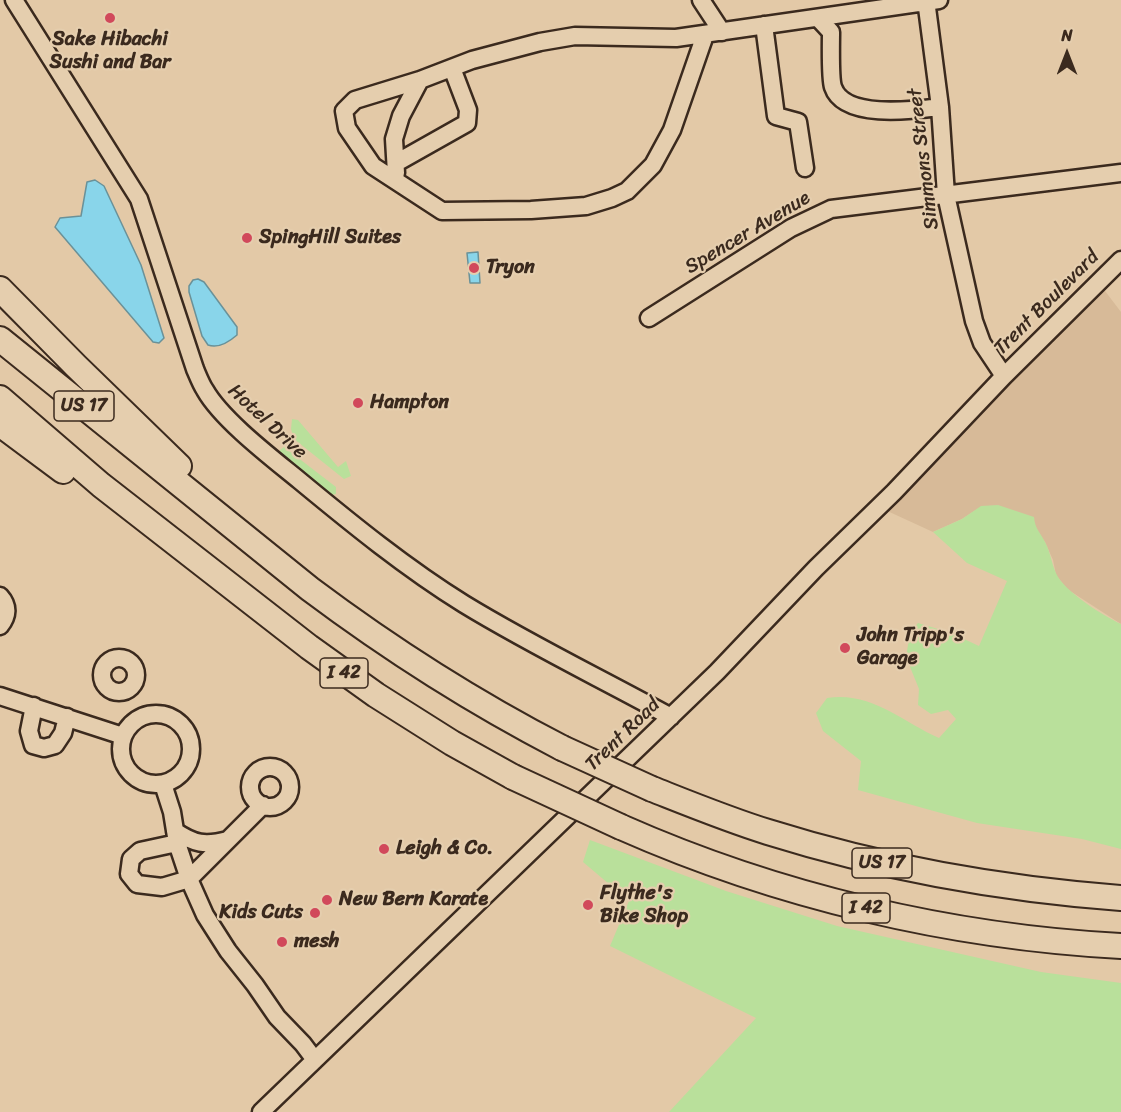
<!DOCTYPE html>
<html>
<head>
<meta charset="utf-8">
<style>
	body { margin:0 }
	#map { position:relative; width:1121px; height:1112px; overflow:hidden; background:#e3c9a7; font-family:Sriracha,sans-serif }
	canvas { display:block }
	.north { position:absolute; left:1037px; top:24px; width:60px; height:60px; -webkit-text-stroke:4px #e5ceae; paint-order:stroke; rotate:0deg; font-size:16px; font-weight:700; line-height:24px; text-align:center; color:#3b2a1e }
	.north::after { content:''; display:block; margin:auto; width:21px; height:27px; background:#3b2a1e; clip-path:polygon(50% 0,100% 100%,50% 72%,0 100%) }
</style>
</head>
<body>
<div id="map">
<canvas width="1121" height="1112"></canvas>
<div class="north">N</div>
</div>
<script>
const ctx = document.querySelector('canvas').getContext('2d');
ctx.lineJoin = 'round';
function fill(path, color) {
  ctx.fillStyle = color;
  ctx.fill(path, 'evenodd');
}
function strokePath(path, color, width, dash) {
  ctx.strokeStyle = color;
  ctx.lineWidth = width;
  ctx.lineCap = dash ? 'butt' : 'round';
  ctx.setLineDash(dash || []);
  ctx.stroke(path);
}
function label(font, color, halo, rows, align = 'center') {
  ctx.font = font + ' Sriracha,sans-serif';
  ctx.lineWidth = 4.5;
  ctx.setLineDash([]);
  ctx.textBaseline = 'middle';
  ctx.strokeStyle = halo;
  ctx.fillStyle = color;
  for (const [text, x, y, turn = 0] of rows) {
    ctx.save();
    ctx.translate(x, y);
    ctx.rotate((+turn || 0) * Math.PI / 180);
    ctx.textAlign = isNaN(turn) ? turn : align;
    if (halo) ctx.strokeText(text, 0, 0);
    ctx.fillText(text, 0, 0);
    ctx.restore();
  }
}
fill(new Path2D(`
	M1102,287L1121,312V624L1067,589L1056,575L1053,560L1045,542L1035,528L979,508L962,519L933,532L883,509Z`), '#d7ba98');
fill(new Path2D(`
	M292,419L298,420L338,467L346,461L351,476L344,479L294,439L291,429Z
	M284,447L336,487V494L331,495L280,454V450Z
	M998,505L1034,517C1035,529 1040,532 1045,542C1051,553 1052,567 1058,577C1069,594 1102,615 1121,624V849L1082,839L977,823L858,790L861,761L823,731L816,713L827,698C871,691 901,721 939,738L956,719L948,710L931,714L918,705L919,689L906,657L910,633L918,623L951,633L979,646L1007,581L967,563L933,532L962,519L981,506Z
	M590,840L726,891L837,926L1041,972L1121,983V1112H669L756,1018L610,946L629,901L583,862Z`), '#b9e09b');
const water = new Path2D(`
	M95,180L104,186L141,265L164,338L159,343L153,342L55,227L60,218L81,216L87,182Z
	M478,252L480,283H470L467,253Z
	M198,279L204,282L237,327V335C229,342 219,349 208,345L202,336L189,292V286L193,280Z`);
fill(water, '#89d5ea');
strokePath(water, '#6a9198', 1.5);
const minor = new Path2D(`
	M14,0L139,199L195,369C198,376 201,384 205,390C222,420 272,458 300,481C352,524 406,568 464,604C531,645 602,679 671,717
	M701,0L722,32
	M926,0L940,107L946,195L974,321L982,343L1004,376
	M818,18L831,32C831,43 830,78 833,87C844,120 915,110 940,107
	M764,25L776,116L798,122L805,168
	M705,35L672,130L653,165L627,191L612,198L586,206L531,210L442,211L373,166L347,128L344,111L355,100L420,80L472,60L540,42L575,36L676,38L939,0
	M396,163L467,123L468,110L452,68
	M396,173L394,139L401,116L420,80
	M649,318L791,228L831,209L1121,173
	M0,596C9,606 8,616 0,626
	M102 675a17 17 0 1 1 34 0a17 17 0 1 1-34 0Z
	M0,696L123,736
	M34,706L29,731L33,745L44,748L55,745L63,733L67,717
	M121 749a35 35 0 1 1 70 0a35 35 0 1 1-70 0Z
	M250 787a20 20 0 1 1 40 0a20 20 0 1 1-40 0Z
	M163,784L172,812L177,843L189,879L205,915L228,951L255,985L277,1017L303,1044L315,1060
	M175,831C194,844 205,846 228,840
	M177,843L140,851L131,859L129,874L137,884L162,887L189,879L263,805
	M261,1112L717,672L816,568L894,492L1004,376L1121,260`);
const highway = new Path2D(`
	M0,289L76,366L179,466
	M0,339L310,589C390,649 473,702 562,748
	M0,398L101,485L309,647L376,695L452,743L513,777
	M0,424L63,471
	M652,789C690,804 729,820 768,832C883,868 1001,889 1121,898
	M621,827C777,896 950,937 1121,946`);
strokePath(minor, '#3b2a1e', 21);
strokePath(highway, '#3b2a1e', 28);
strokePath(minor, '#e5ceae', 16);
strokePath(highway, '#e5ceae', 24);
const highwayBridge = new Path2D(`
	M562,748L652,789
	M513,777L621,827`);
strokePath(highwayBridge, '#3b2a1e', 28, []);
strokePath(highwayBridge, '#e5ceae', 24);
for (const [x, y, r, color] of [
	[110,18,6,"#d1495b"],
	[247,238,6,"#d1495b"],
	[474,268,6,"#d1495b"],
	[358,403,6,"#d1495b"],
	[845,648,6,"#d1495b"],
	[384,849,6,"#d1495b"],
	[327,900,6,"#d1495b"],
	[588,905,6,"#d1495b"],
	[315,913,6,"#d1495b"],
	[282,942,6,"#d1495b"]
]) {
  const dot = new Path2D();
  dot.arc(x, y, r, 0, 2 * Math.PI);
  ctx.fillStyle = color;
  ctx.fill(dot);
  strokePath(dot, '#e5ceae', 2);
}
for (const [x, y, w] of [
	[84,406,60],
	[344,673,48],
	[882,863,60],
	[866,908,48]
]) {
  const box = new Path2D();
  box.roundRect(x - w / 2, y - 15, w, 30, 4.5);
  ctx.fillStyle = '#e5ceae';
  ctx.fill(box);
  strokePath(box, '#3b2a1e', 1.5);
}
label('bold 18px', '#3b2a1e', null, [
	["US 17",84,406],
	["I 42",344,673],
	["US 17",882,863],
	["I 42",866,908]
]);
label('bold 20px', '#3b2a1e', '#e5ceae', [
	["Sake Hibachi",110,40,"center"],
	["Sushi and Bar",110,63,"center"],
	["SpingHill Suites",259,238],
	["Tryon",486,268],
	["Hampton",370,403],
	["John Tripp's",857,636],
	["Garage",857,659],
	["Leigh & Co.",396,849],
	["Flythe's",600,894],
	["Bike Shop",600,917],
	["New Bern Karate",339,900],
	["Kids Cuts",303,913,"right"],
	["mesh",294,942]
], 'left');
label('20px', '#3b2a1e', '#e5ceae', [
	["Simmons Street",924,159,-97],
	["Spencer Avenue",748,233,-31],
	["Trent Boulevard",1047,303,-45],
	["Hotel Drive",267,422,43],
	["Trent Road",623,735,-44]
]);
</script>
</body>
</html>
